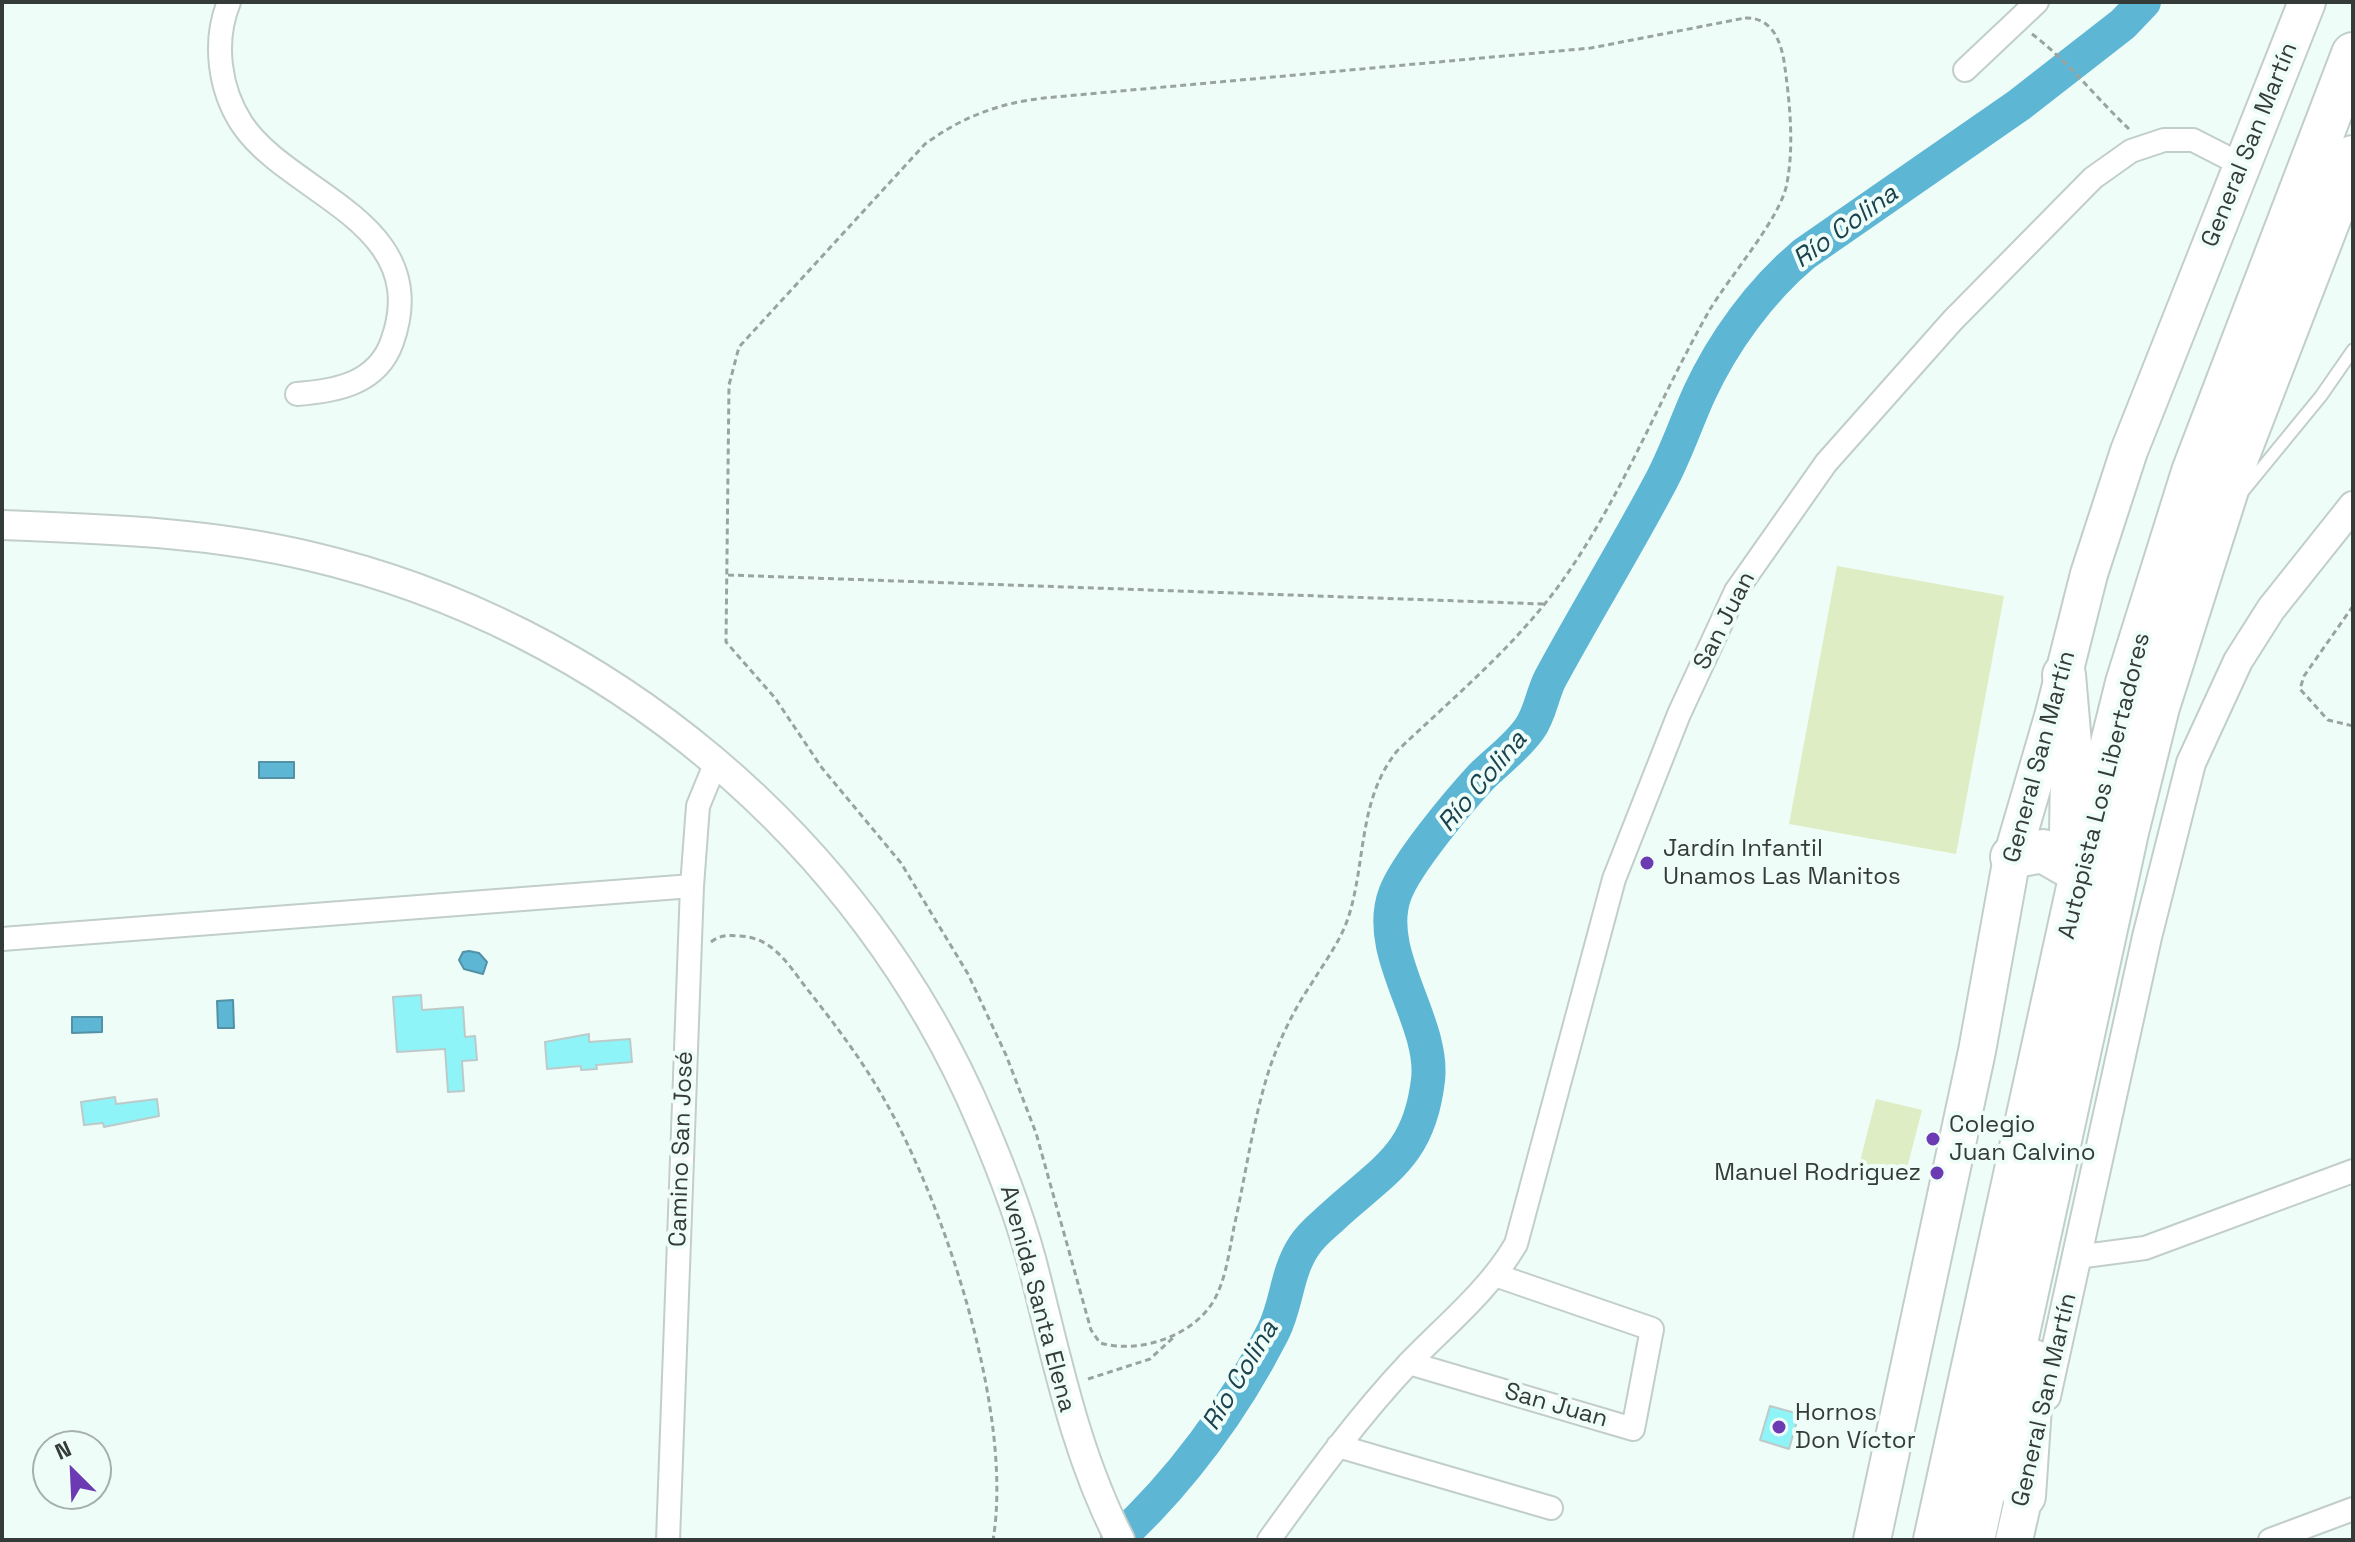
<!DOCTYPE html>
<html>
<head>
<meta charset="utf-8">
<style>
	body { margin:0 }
	#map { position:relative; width:2355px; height:1542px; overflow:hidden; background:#effdf8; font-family:"Space Grotesk",sans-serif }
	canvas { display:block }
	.frame { position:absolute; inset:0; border:4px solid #353b39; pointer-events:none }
	.north { position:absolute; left:32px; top:1430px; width:80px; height:80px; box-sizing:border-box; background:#effdf8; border:2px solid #a5afac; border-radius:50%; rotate:336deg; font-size:22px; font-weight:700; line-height:32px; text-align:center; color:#353b39 }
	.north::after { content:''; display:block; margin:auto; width:28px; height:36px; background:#6c3ab2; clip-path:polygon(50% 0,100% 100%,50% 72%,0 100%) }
</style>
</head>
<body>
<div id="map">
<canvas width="2355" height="1542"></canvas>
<div class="frame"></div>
<div class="north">N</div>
</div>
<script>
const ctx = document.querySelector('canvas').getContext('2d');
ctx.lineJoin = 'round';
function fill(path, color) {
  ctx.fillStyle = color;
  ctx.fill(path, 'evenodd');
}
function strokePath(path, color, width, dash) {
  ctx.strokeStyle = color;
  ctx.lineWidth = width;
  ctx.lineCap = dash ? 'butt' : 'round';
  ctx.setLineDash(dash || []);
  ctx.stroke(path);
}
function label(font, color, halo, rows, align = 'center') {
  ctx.font = font + ' "Space Grotesk",sans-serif';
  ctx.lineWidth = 8;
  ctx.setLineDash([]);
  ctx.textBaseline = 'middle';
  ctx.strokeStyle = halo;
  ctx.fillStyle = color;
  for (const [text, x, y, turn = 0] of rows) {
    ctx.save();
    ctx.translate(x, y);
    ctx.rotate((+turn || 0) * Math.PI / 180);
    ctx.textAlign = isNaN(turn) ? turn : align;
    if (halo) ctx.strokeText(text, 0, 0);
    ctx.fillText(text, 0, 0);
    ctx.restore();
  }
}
fill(new Path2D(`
	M1837,566L2004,596L1956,854L1789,824Z
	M1876,1099L1922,1110L1903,1184L1857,1173Z`), '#deedc4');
const water = new Path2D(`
	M259,762H294V778H259Z
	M469,951L479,953L487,962L483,974L464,969L459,960L463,952Z
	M233,1000L234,1028H218L217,1001Z
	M72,1017H102V1032L72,1033Z`);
fill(water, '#5eb6d5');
strokePath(water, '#5291a6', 2);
strokePath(new Path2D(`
	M1117,1540C1180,1482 1234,1409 1273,1332C1287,1305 1286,1273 1304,1246C1311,1235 1320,1228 1330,1219C1381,1171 1419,1158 1428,1080C1435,1022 1373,953 1395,894C1406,864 1458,802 1481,777C1497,761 1517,747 1530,728C1540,714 1542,695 1550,679C1585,614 1624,551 1659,485C1675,456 1685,425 1699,394C1723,342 1760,291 1804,254L2019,105L2123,24L2144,2`), '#5eb6d5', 34);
const building = new Path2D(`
	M421,995L422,1010L463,1007L465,1037L475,1036L477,1060L462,1061L464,1091L448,1092L445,1049L397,1052L393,997Z
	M589,1034V1042L630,1039L632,1062L596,1065L597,1069L581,1070V1066L547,1069L545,1042Z
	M115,1097L116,1104L157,1099L159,1116L104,1127L103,1123L84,1125L81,1102Z
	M1770,1406L1799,1414L1789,1449L1760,1440Z`);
fill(building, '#8ff4f8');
strokePath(building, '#bccaca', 2);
const service = new Path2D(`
	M2244,490L2321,396L2353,350`);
const minor = new Path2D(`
	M229,2C213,41 219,89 242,124C289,195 435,222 392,342C377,384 336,391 297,394
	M1965,70L2037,2
	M2,939L692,886
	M2077,1257L2145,1248L2353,1171
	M1409,1363L1633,1429L1652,1329L1498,1276
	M1338,1446L1551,1508
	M668,1540L692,886L698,806L716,762
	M1269,1540C1313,1479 1358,1417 1410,1362C1448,1323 1489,1290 1516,1244L1614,879L1679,714L1736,591L1826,463L1953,320L2093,178L2131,151L2164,140H2193L2242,165
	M2270,1540L2353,1509`);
const tertiary = new Path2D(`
	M2,525C105,529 208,532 309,556C606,625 862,840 981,1121C1003,1172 1023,1224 1036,1278C1059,1369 1077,1456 1120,1540
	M2046,1396L2147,937L2191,763L2238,661L2271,609L2353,506`);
const primary = new Path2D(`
	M1872,1540L1977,1051L2012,857L2054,713L2089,574L2129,451L2307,2
	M2014,1540L2024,1496`);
const motorway = new Path2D(`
	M2064,675L2072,767L2071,837
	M2012,857L2043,851L2069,866
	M2024,1496L2033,1361
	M1935,1540L2091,828L2127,683L2193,472L2353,54
	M1973,1540L2127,832L2158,707L2238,455L2353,157`);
strokePath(service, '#c1cec9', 15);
strokePath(minor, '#c1cec9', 26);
strokePath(tertiary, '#c1cec9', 32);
strokePath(primary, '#c1cec9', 40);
strokePath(motorway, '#c1cec9', 46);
strokePath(new Path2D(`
	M1745,18C1773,17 1782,43 1785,68C1790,105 1794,146 1787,183C1781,218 1729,277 1709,311C1659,399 1623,494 1565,577C1519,643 1455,696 1397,751C1359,799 1366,856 1350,912C1342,940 1325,961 1310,986C1293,1011 1280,1039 1270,1067C1253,1119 1246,1174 1234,1227C1229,1252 1226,1280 1213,1302C1191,1337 1139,1354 1100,1343L1091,1330L1036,1133L1006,1055L968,974L901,863L822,768L775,698L726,642L729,385L739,347L925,144C962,117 999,103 1044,98L1591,48Z
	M2032,34C2068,61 2096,98 2129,129
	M728,575L1544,604
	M2353,606L2304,676L2300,689L2328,720L2353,726
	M711,942C720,935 728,935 739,936C771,937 786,961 804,985C833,1022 861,1058 884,1099C946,1207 1014,1416 993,1540
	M1088,1379L1150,1359L1175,1336`), '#99a4a0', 3, [6, 4]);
strokePath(service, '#fff', 11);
strokePath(minor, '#fff', 22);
strokePath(tertiary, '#fff', 28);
strokePath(primary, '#fff', 36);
strokePath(motorway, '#fff', 42);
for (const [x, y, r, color] of [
	[1647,863,8,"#6c3ab2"],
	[1933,1139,8,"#6c3ab2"],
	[1937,1173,8,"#6c3ab2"],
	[1779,1427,8,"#6c3ab2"]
]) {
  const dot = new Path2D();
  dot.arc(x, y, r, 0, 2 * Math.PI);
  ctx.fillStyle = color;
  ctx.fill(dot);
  strokePath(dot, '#effdf8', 3);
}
label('24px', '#353b39', '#effdf8', [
	["General San Martín",2250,145,-68],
	["San Juan",1725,621,-63],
	["General San Martín",2040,757,-75],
	["Autopista Los Libertadores",2105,786,-76],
	["Camino San José",682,1149,-88],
	["Avenida Santa Elena",1037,1299,75],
	["General San Martín",2045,1400,-77],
	["San Juan",1556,1406,16]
]);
label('24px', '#353b39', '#effdf8', [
	["Jardín Infantil",1663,849],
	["Unamos Las Manitos",1663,877],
	["Colegio",1949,1125],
	["Juan Calvino",1949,1153],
	["Manuel Rodriguez",1921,1173,"right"],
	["Hornos",1795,1413],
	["Don Víctor",1795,1441]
], 'left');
label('italic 26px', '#1a424f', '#effdf8', [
	["Río Colina",1846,227,-36],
	["Río Colina",1483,782,-50],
	["Río Colina",1241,1376,-59]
]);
</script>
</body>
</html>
